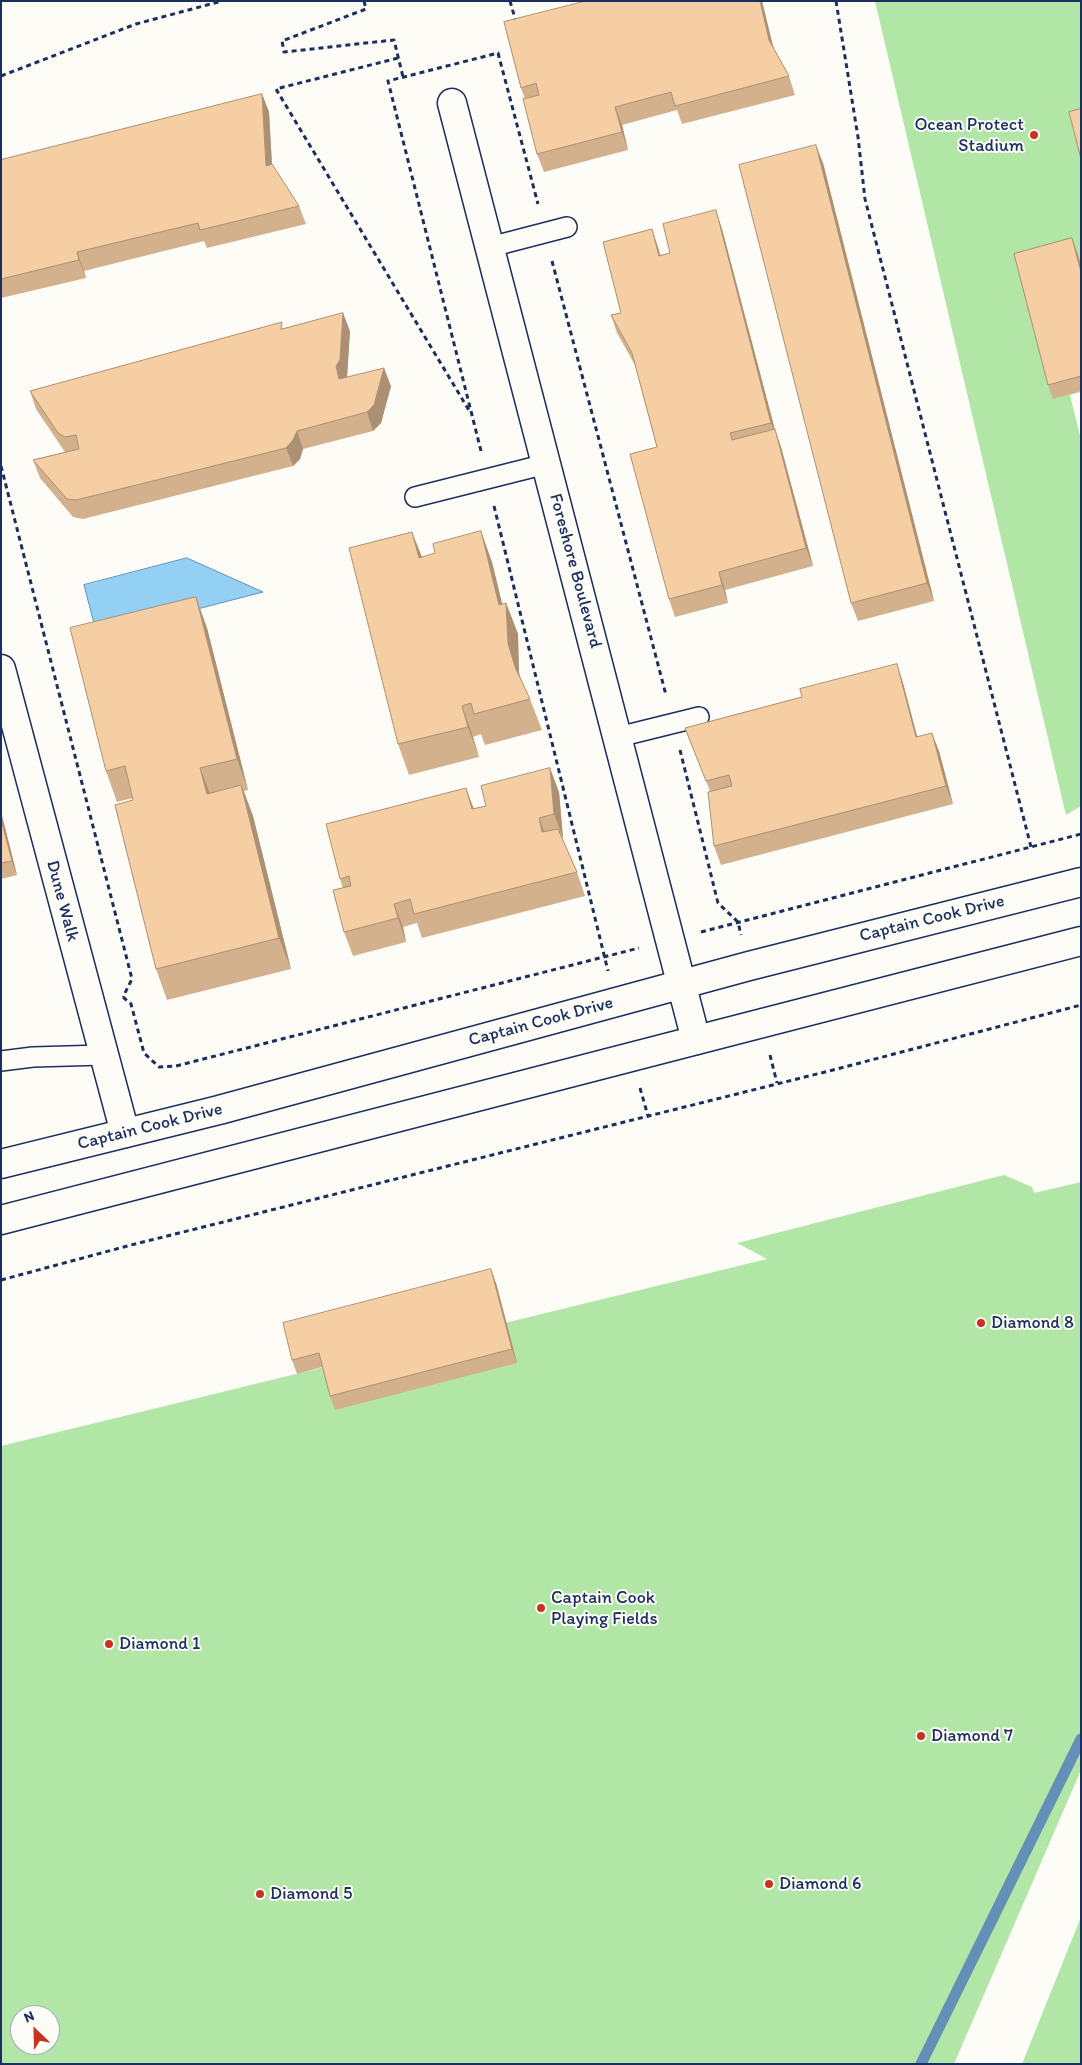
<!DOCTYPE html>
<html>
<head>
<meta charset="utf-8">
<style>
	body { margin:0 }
	#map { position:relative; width:1082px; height:2065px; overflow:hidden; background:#fdfcf7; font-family:Itim,sans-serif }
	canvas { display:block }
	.frame { position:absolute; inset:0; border:2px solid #1b2f5e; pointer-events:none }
	.north { position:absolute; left:10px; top:2005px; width:50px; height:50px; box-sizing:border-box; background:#fdfcf7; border:1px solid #a3aaba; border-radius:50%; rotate:336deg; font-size:14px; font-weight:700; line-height:20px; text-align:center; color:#1b2f5e }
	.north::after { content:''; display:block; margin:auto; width:18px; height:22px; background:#c8321e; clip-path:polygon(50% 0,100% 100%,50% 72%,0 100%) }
</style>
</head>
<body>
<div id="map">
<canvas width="1082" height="2065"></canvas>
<div class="frame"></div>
<div class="north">N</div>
</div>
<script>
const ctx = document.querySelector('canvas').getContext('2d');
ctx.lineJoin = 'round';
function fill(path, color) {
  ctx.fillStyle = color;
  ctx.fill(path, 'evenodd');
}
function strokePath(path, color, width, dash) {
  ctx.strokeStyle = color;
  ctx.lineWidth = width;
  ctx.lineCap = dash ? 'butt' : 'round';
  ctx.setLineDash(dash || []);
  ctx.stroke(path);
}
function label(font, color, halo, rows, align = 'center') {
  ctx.font = font + ' Itim,sans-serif';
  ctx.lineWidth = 4;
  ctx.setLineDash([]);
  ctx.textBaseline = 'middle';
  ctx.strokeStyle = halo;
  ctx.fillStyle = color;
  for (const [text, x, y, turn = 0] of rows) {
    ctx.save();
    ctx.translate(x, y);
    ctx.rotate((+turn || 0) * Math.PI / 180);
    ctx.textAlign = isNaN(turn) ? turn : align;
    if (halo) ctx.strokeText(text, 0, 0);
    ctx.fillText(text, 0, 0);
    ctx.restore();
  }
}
fill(new Path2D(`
	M875,1H1081V392L1070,395L1081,440V806L1066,815Z
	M1004,1175L1032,1187L1034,1193L1081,1182V1770L954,2064H1V1446L767,1259L737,1243ZM20,2015H50V2045H20Z
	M1081,1917V2064H1022Z`), '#b2e6a7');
const water = new Path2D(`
	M187,558L263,592L97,635L84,585Z`);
fill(water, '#94d0f4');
strokePath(water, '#6490b8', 1);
strokePath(new Path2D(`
	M921,2064L1081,1739`), '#6490b8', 11);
const service = new Path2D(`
	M490,247L567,227
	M415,497L546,464
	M618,737L699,717
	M1,1061L33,1057L103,1055`);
const minor = new Path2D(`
	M452,103L696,1040
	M1,669L125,1133`);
const secondary = new Path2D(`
	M1,1164L219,1110L749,966L1081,882
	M1,1220C361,1126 721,1034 1081,941`);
strokePath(service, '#1b2f5e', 22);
strokePath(minor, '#1b2f5e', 31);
strokePath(secondary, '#1b2f5e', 31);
strokePath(new Path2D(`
	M364,1L366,9L282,41L284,52L394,40L403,77
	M510,1L516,22
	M836,1L858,137L865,199L1031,847
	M398,58L276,89L470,412
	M1,76L136,24L222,1
	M552,261L666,695
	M481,451L388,81L498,53L538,204
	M1,466L132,979L123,997
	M494,506L608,971
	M680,750L718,903L738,922L741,935
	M701,932L1081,834
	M123,997L131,1004L144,1053L159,1067L176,1066L639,948
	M770,1055L777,1083
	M640,1088L648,1116
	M1,1280L131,1245L833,1070L1081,1005`), '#1b2f5e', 3, [5, 4]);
strokePath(service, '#fdfcf7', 19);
strokePath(minor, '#fdfcf7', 28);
strokePath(secondary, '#fdfcf7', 28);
fill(new Path2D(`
	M586,1H762L773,48L789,76L795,95L682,124L677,110L622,125L628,150L544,172L537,154L525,99L521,88Z
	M262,94L269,112L272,164L299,206L306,224L207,248L204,241L84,271L86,278L1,298V160Z
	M823,163L934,601L858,621L851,603Z
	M722,229L775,430L781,447L813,566L725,590L728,603L675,617L669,599L657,447L635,365L617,333L611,315L621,313L658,247L660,255L670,253Z
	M1077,252L1081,266V391L1053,399L1048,385Z
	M284,328L350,331L347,377L391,386L381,423L373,431L303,449L300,459L293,466L83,519L73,517L40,478L33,460L65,452L36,409L30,391Z
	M422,557L492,562L502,604L506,603L518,634L519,673L521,680L530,699L542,730L485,745L481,734L473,737L479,757L409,775L398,744Z
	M207,628L248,790L244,791L253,816L291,969L167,1000L156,969L133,798L117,802L106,771Z
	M897,664L903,683L917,736L939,751L953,804L721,865L714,846L710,791L685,728L802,697Z
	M559,792L563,838H562L577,872L585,896L422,938L417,923L403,927L406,942L353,956L344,932L343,888L340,879L474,809Z
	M1,812L17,875L1,879Z
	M496,1283L517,1363L335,1410L330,1396L322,1367L297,1374L292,1360Z`), '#d3b18d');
fill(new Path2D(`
	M760,1H762L776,58L769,40Z
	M262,94L269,112L273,184L266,166Z
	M615,107L622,125L628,150L622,132Z
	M816,145L823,163L934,601L927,583Z
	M716,210L722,229L775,430L781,447L813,566L806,548L778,440L771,423Z
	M652,229L658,247L665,274L659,256Z
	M1072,238L1077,252L1081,266V272Z
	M77,252L84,271L86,278L79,260Z
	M343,313L350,331L347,378L339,379L336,366Z
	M384,368L391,386L381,423L373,431L367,412Z
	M297,431L303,449L300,459L293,466L286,448Z
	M481,531L492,562L507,624L506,603L518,634L519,673L526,698L515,667L508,643Z
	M412,532L424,562L419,558Z
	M719,572L725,590L728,603L722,585Z
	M196,597L207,628L248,790L237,759Z
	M897,664L903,683L922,755L916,737Z
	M462,706L473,737L479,757L468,727Z
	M932,733L939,751L953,804L946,786Z
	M200,768L212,799L207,794Z
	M550,768L559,792L563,838L554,814Z
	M241,785L253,816L291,969L279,938Z
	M466,788L475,812L472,809Z
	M1,812L17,875L12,861L1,819Z
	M539,818L548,841L542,832Z
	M394,904L403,927L406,942L398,918Z
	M491,1269L496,1283L517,1363L512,1349Z`), '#ac9073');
const building = new Path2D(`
	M586,1H760L769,40L789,76L675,106L671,92L615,107L622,132L537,154L523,99L539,95L536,83L521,88L504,22Z
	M262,94L266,166L272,164L299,206L200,230L198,223L77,252L79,260L1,279V160Z
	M1081,109V159L1069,112Z
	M816,145L927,583L851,603L739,165Z
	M716,210L771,423L730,433L732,440L775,429L806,548L719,572L722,585L669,599L630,454L657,447L632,353L611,315L621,313L603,242L652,229L659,256L670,253L663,224Z
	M1072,238L1081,272V376L1048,385L1014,254Z
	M343,313L340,360L336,366L339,379L384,368L374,405L367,412L297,431L293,440L286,448L76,500L67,499L33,460L79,449L76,435L65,437L58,433L30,391L282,322L281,329Z
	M481,531L499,605L506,603L508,643L515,667L530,699L474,714L471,703L462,706L468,727L398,744L349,548L412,532L419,558L435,553L433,544Z
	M196,597L237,759L200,768L207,794L241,785L279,938L156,969L115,805L133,800L125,766L106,771L70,628Z
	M897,664L916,737L932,733L946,786L714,846L708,792L732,786L729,775L706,781L685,728L802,697L800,689Z
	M550,768L554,814L539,818L542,832L558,829L577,872L414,914L410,899L394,904L398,918L344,932L333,890L351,886L349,876L340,879L326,824L466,788L472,809L486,806L481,786Z
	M1,819L12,861L1,863Z
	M491,1269L512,1349L330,1396L319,1353L292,1360L283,1323Z`);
fill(building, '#f5cea4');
strokePath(building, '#ac9073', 1);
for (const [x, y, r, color] of [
	[1034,135,5,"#c8321e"],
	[981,1323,5,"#c8321e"],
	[541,1608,5,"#c8321e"],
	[109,1644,5,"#c8321e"],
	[921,1736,5,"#c8321e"],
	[769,1884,5,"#c8321e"],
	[260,1894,5,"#c8321e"]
]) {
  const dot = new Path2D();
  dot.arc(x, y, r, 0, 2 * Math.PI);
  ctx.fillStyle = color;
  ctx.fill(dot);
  strokePath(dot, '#fdfcf7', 2);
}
label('18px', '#1b2f5e', '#fdfcf7', [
	["Ocean Protect",1024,125,"right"],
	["Stadium",1024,146,"right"],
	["Diamond 8",991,1323],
	["Captain Cook",551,1598],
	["Playing Fields",551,1619],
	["Diamond 1",119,1644],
	["Diamond 7",931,1736],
	["Diamond 6",779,1884],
	["Diamond 5",270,1894]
], 'left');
label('18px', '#1b2f5e', '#fdfcf7', [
	["Foreshore Boulevard",575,571,75],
	["Dune Walk",62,901,75],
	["Captain Cook Drive",932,919,-14],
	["Captain Cook Drive",541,1022,-15],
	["Captain Cook Drive",150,1127,-14]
]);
</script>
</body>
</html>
